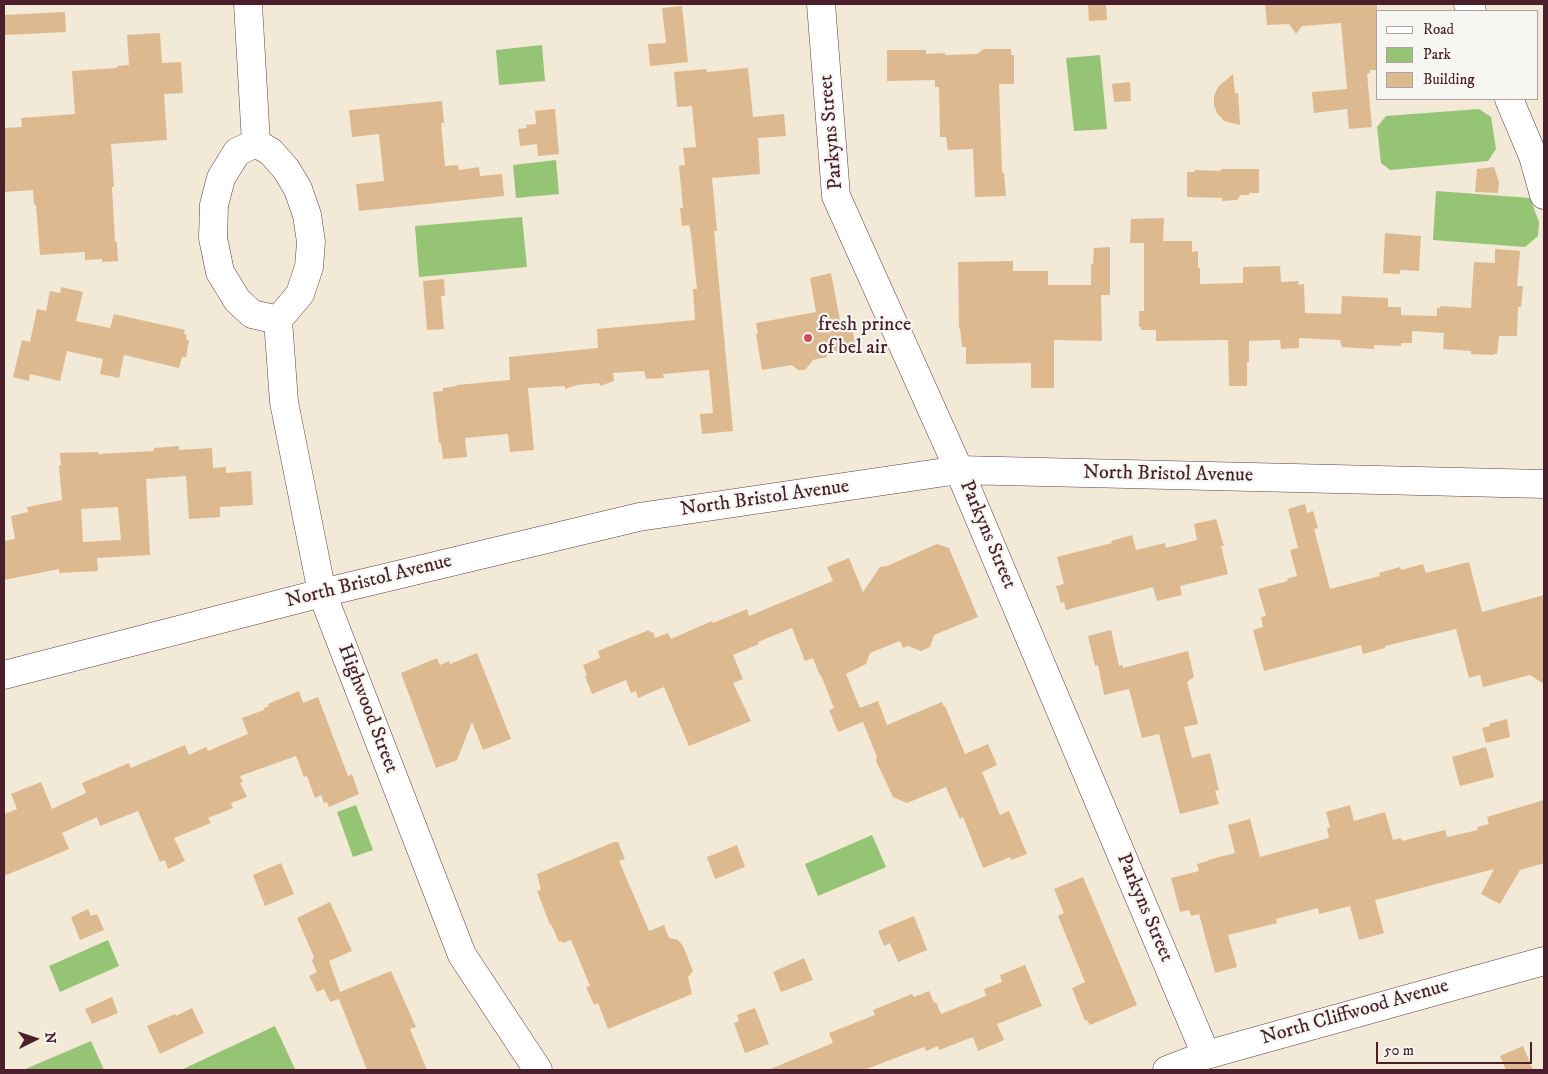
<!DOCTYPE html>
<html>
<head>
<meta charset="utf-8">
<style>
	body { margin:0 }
	#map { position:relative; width:1548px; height:1074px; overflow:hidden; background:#f3e9d7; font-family:"IM FELL DW Pica",serif }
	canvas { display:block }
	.frame { position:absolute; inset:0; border:5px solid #4a1f2b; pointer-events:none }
	.legend { position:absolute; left:1376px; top:10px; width:162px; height:90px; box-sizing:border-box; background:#f6f6f2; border:1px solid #b1a0a2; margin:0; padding:6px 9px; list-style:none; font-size:15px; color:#4a1f2b }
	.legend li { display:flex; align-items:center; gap:10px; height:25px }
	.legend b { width:25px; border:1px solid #b1a0a2 }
	.north { position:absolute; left:10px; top:1014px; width:50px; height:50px; -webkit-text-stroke:4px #f6f6f2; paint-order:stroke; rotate:86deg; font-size:14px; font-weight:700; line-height:20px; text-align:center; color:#4a1f2b }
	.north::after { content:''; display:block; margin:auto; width:18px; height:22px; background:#4a1f2b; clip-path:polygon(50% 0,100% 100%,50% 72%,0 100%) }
	.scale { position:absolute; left:1376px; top:1042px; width:156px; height:22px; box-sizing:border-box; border:2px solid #4a1f2b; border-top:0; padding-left:6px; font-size:15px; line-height:18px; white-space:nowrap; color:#4a1f2b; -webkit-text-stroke:4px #f6f6f2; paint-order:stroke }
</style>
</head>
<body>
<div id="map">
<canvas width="1548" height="1074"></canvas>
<div class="frame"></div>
<ul class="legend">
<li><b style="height:6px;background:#fff"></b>Road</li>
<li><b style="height:14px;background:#95c474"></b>Park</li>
<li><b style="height:14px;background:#ddb990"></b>Building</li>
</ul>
<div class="north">N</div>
<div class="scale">50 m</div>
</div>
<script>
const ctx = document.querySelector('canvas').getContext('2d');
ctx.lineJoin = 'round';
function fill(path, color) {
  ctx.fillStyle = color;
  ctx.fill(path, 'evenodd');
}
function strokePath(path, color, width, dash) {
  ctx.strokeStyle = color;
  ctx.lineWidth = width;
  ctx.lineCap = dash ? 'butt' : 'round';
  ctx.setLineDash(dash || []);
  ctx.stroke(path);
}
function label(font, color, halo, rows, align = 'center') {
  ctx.font = font + ' "IM FELL DW Pica",serif';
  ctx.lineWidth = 4.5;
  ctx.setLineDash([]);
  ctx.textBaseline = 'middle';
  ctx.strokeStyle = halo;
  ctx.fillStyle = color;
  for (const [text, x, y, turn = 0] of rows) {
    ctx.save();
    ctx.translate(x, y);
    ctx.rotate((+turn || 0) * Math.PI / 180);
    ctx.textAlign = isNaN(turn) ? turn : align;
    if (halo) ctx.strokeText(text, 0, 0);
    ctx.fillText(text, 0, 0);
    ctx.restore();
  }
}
fill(new Path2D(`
	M542,45L545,81L499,85L496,50Z
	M1100,55L1107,129L1074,131L1066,58Z
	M1479,109L1491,117L1496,149L1488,161L1390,170L1381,163L1377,127L1386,116Z
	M556,160L559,194L516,198L513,165Z
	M1436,191L1530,198L1539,222L1538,236L1525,247L1433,240Z
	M522,217L527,267L419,277L415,226Z
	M356,805L373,850L353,857L337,812Z
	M872,835L886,867L818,896L805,864Z
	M108,940L119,966L60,992L49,966Z
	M275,1026L295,1069L181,1070Z
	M91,1041L104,1070H23Z`), '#95c474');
fill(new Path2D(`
	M1088,4H1106L1107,20L1089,21Z
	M1265,4H1377V70H1370V73L1367,74L1372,127L1349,129L1347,109L1314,113L1312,92L1347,89L1341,23L1302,26L1296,34L1289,24L1267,25Z
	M682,6L688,62L650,66L648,44L666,43L662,8Z
	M65,12L66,32L4,35V15Z
	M160,33L162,63L181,62L183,93L164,94L167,140L111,144L114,187H112L115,242H117L118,261L102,262V259L85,260V252L40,255L36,205H34L33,190L4,192V128L22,127L21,118L75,114L72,71L117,68V66L129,65L127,35Z
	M984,49H1011V55H1014V84H999L1002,173H1004L1006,196L975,197L973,149L948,150L946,137H940L939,87H935V80L887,81V50H926V54L945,53V55L977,54Z
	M748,68L753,117L784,114L786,136L758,138L760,174L712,178L717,231H714L733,431L702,434L700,414L713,413L709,370L663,374L664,378L646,379L644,371L613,373L614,381L600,386L599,383L577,385L565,389V386L528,388L534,450L510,452L508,434L465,438L467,457L443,459L441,443H439L433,392L443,391V388L457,386V385L510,380L509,357L598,348L597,329L695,320L693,289H697L691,233L689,225L682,226L680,208H683L679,166L685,165L683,148L696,147L692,106L677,107L674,72L706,69L707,72Z
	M1233,74L1235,93H1238L1240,125L1224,121L1217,113L1214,105V96L1216,91L1219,86Z
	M1130,82L1131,101L1114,102L1112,84Z
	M442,101L444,123H441L445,166L458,165L459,170L479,167L480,176L502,174L504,196L359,211L356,184L384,181L379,134L352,137L349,110Z
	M555,109L559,154L538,156L537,144L520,146L518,129L527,128L526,125L536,124L535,111Z
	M1494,167L1499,182L1498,193L1475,192L1477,169Z
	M1221,169H1259V193H1249V195H1241L1237,200L1222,201V198L1187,197V172H1194L1195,170L1221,171Z
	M1164,218L1163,241H1192V252L1198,251V268H1200V284L1243,283V267L1280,266L1281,282L1299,281L1298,285L1304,284L1305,313L1341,314L1342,296L1388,298V307H1401V315L1437,316V308H1440V306L1471,308L1474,262L1495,263V249L1520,251L1517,286H1523L1521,307H1518L1517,336H1499L1497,354H1494V355L1471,354V351L1443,349L1444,333L1412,331V343H1401V346L1374,345V349L1342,347L1340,340L1299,338V348L1281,349L1280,340L1249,341V362H1247V386H1229L1228,340L1156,341V330H1141V327H1139V311H1144V243H1130L1131,219Z
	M1385,233L1421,236L1419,271L1400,270V274L1383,273Z
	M1110,247V295H1101L1102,341L1054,340V388H1031V363L966,364V347H962L960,328H959L958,262L1013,261V271H1048V285H1091V264H1093L1094,248Z
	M831,273L842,331L852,329L856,347L827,353V357L813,360L805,370H798L792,365L762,370L756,334H758L756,323L816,312L810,278Z
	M444,279L445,296H441L444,329L427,330L423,281Z
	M61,287L83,292L76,321L110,328L114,314L185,330L184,334L187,335L186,340H189L186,357H182L179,368L124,355L119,378L100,374L103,359L67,351L60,381L30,374L29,381L13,377L22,340L30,342L37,309L46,311L50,291L60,293Z
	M179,446V450L212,448L213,468L226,467V473L251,471L253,505L220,507V517L189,519L186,476L146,479L150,555L97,558L98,571L59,573V569L4,580V541L15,539L11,516L28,512L27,507L62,500L59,466L61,465L60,453L98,452V454L154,451V448ZM118,507L121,540L83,542L81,509Z
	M1305,504L1307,513L1313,511L1318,528L1314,529L1330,589L1380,576L1379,573L1400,567L1401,570L1423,564L1426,573L1469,562L1482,612L1544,595V684L1530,675L1483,687L1480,675L1469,678L1456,629L1385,646V648L1363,654L1361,645L1264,671L1253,630L1263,627L1261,617L1266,616L1258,589L1288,581L1287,579L1297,576L1290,550L1298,548L1288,509Z
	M1216,519L1224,546H1221L1228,574L1180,586L1182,595L1157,601L1153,587L1066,610L1064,602L1061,603L1056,586L1064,584L1057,557L1112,543L1111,541L1132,535L1136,550L1165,543L1166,548L1197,540L1194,524Z
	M937,544L949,548L978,617L934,635L930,647L921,651L908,646L903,648L900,641L870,653L866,664L846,674L860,708L878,701L887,725L942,702L944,707L945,706L965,754L988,744L997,765L982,772L1000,815L1009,811L1027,854L1011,860L1010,857L983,868L963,817L960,819L946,787L907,803L893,797L876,761L877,757L863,722L838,732L829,710L834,708L821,675L820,676L813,658L805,661L792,628L758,642L759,644L733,655L743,679L733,683L751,721L689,746L664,687L638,698L636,691L631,693L626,680L592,694L585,676L587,675L583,665L600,658L598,651L649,630L651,633L653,632L655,638L668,633L671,639L712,621L713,623L747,609L749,616L833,581L827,567L849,558L863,592L880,567L887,566Z
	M1111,630L1119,666L1123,665V668L1188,651L1194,677L1187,682L1198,724L1184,727L1192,758L1210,753L1219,790L1215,791L1219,804L1180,814L1159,734L1142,738L1129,689L1104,695L1098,665L1095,666L1088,636Z
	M477,653L511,739L483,750L472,722L457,760L436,768L401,673L437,658L440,665L449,661L450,664Z
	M299,691L303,703L318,697L348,776L352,774L359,794L329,807L327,802L324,803L321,795L315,798L307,776L304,777L296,756L240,776L243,782L240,783L247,797L231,803L233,808L208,818L211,823L174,838L185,861L168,869L165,860L160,862L138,811L100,826L97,817L62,833L69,849L4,876V814L17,809L11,794L41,782L52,809L86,793L82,783L129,763L131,768L185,745L189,755L206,747L208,751L248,734L242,718L264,710V708L269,706L268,704Z
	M1507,719L1510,737L1486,743L1482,728L1490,726L1489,724Z
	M1486,747L1494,777L1460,786L1452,757Z
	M1544,800V863L1520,870L1500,904L1481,894L1494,869L1375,900L1384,933L1359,940L1350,906L1319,914L1318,908L1276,919L1277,923L1228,935L1237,967L1215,973L1199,914L1191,916L1189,910L1180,912L1171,878L1199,871L1197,864L1208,861V860L1235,853L1228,825L1250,819L1260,857L1329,838L1327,828L1330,827L1326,812L1350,805L1354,821L1385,812L1393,840L1401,838L1402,841L1445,830L1447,837L1478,830L1477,827L1489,824L1487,817Z
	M614,842H618L625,859L619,861L649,931L664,925L669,938L678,940L683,946L693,971L688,977L692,994L608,1029L598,1003L594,1005L586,987L590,986L571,940L563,943L562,941L559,942L551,924L550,925L537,891L541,890L537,874Z
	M737,845L745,867L715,879L707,857Z
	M281,863L294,894L265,906L253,875Z
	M1083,877L1137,1005L1090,1025L1087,1020L1085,1021L1072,988L1085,982L1058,916L1064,913L1054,889Z
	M330,902L352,951L329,961L340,992L391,971L416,1027L410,1029L427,1070H367L339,999L330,1002L324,989L317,992L309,976L317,972L312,961L314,957L297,918Z
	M88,909L91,916L97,914L104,930L80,940L71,917Z
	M914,916L927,950L898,962L890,943L884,946L878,931Z
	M804,958L813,980L781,992L773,972Z
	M1025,965L1042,1006L997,1024L1004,1040L978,1051L973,1037L939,1050L938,1046L926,1051L924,1047L864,1070H768L833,1043L829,1033L875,1015L873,1010L912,994L914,997L929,991L934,1003L936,1002L941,1014L986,996L984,989L1002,982L1000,975Z
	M112,997L118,1013L92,1024L85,1009Z
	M192,1008L204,1033L160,1054L147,1026L175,1014L176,1016Z
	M755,1008L769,1044L745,1053L734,1023L739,1021L737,1015Z
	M1523,1046L1533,1070H1506L1500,1056Z`), '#ddb990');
const minor = new Path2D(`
	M248,4L256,143
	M821,4L836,196L959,470L1206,1055
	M1468,4L1472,11
	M1509,99L1533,156L1544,195
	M256,143L271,152L286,169L298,189L307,215L311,242L309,267L300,294L278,320L284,402L322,593L462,955L538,1070
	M256,143L237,152L221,178L214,205L213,238L220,272L237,300L252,314L278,320
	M4,675L322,593L639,517L959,470L1544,484
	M1167,1070L1206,1055L1544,961`);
strokePath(minor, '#633d45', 29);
strokePath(minor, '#fff', 28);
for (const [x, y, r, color] of [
	[808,338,5,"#d1495b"]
]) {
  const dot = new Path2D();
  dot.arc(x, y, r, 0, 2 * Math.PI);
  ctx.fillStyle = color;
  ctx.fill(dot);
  strokePath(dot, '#f6f6f2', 2);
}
label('20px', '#4a1f2b', '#f6f6f2', [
	["Parkyns Street",832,132,-95],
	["North Bristol Avenue",1168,475,1],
	["North Bristol Avenue",765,499,-8],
	["Parkyns Street",987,535,67],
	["North Bristol Avenue",369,582,-14],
	["Highwood Street",367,709,69],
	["Parkyns Street",1144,908,67],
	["North Cliffwood Avenue",1355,1013,-16]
]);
label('20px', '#4a1f2b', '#f6f6f2', [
	["fresh prince",818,326],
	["of bel air",818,349]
], 'left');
</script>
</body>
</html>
